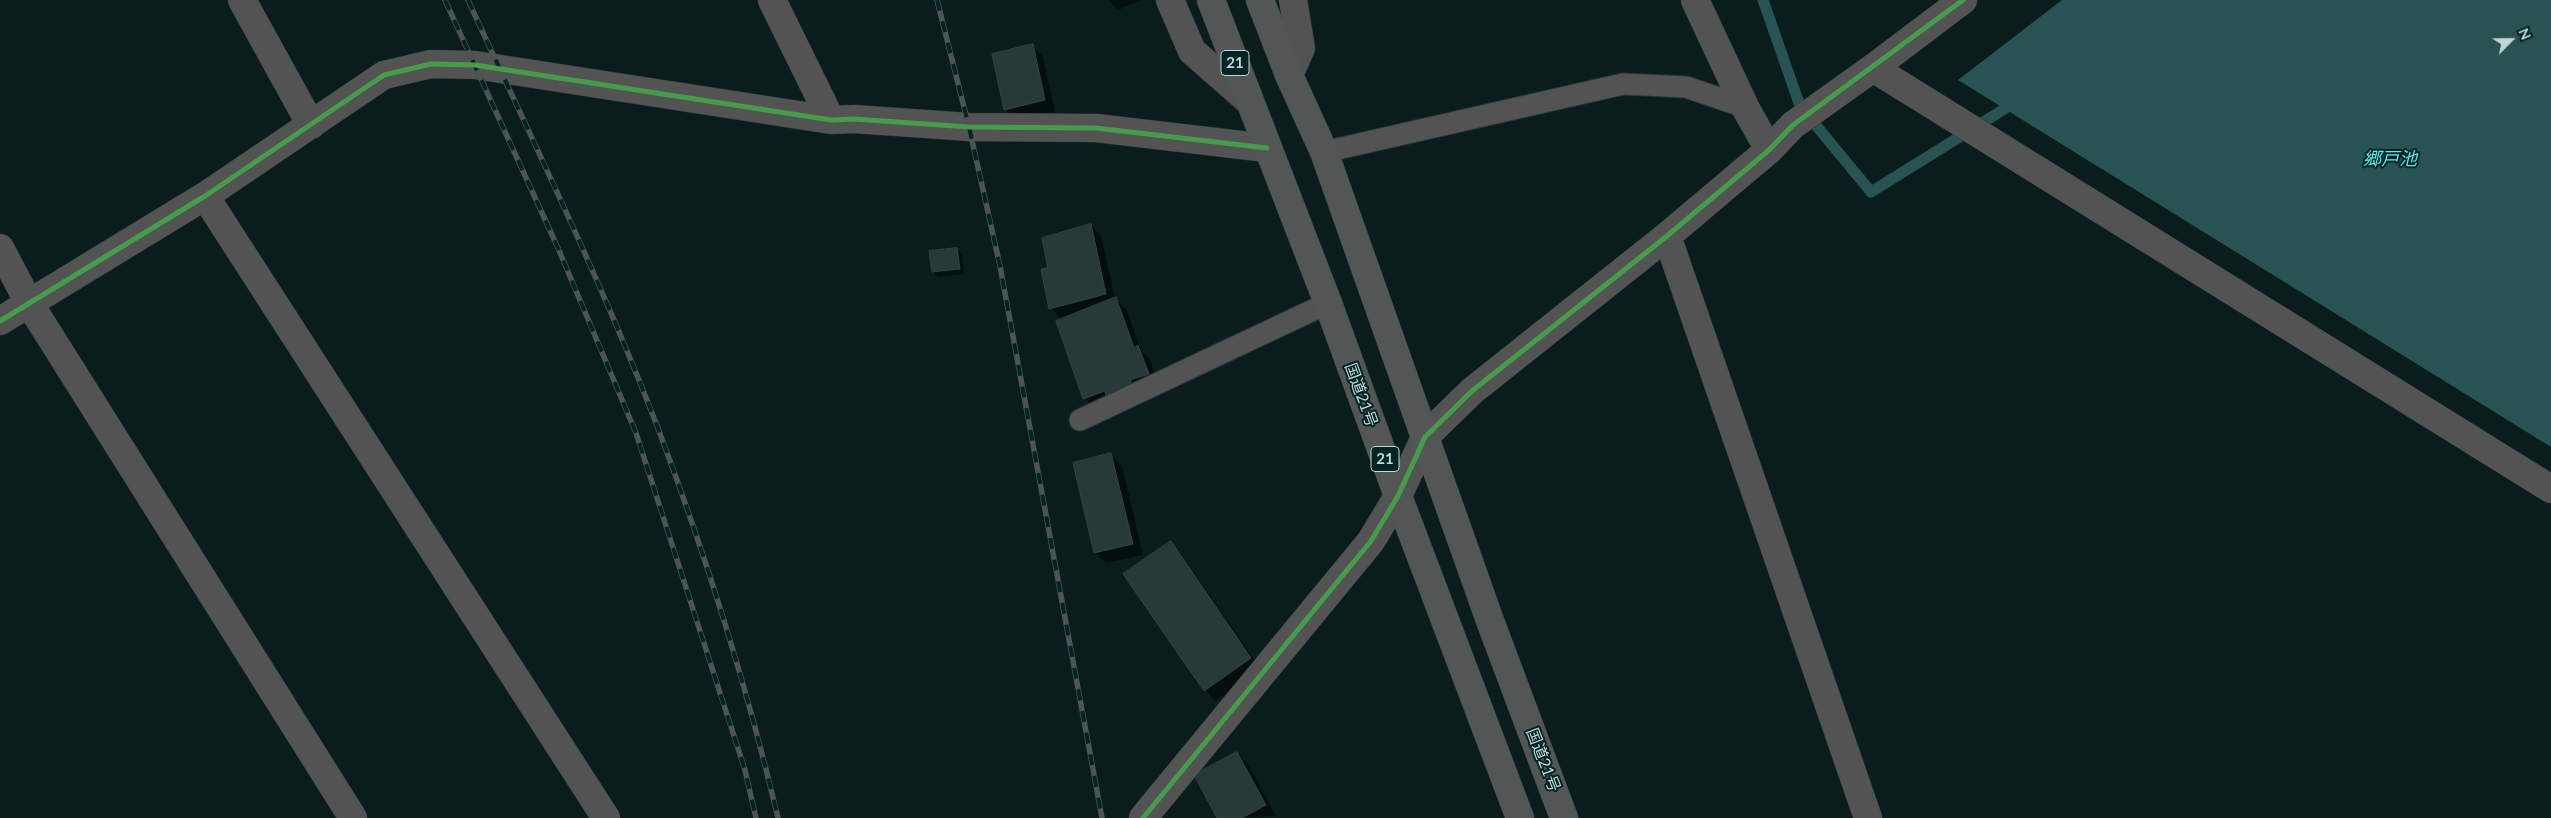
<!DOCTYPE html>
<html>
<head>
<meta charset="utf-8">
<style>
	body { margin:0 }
	#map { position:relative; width:2551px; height:818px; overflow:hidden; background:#0a1c1c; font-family:Lato,sans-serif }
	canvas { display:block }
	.north { position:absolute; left:2486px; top:15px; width:50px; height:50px; -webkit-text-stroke:4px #022424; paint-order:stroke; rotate:67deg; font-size:14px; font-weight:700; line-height:20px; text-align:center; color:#c0d7d6 }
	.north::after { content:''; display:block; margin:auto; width:18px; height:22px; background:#c0d7d6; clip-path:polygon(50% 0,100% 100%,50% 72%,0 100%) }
</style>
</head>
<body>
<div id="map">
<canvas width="2551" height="818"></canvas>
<div class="north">N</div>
</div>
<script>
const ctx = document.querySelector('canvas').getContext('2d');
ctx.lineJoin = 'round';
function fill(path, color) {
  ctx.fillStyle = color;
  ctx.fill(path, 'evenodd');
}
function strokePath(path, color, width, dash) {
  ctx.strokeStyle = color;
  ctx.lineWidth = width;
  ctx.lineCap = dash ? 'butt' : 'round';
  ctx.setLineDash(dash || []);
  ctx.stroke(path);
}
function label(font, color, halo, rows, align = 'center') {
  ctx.font = font + ' Lato,"Noto Sans JP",sans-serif';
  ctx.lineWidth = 4;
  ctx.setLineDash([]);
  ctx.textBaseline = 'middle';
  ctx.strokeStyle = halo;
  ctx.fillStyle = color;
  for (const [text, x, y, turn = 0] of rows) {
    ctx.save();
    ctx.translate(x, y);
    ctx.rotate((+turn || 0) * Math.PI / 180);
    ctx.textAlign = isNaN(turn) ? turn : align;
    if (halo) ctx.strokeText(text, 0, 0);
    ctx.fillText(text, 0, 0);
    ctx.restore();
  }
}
fill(new Path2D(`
	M2062,0H2551V447L1958,80Z`), '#285352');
fill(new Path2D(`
	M1108,0H1143L1118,10Z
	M1033,46L1043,57L1055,111L1016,120L1005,109Z
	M1091,225L1101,236L1115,299L1126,309L1141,350L1149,358L1159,384L1095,409L1085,398L1062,320L1051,308L1049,269Z
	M957,249L962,254L964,274L938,277L933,272Z
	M1111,455L1122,466L1143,555L1106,563L1095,553Z
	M1171,543L1181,554L1261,669L1215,701L1205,690Z
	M1237,753L1248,764L1276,816L1219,818Z`), '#0007');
strokePath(new Path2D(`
	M1763,0L1800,106L1871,192L2006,108`), '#285352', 11);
const building = new Path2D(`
	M1033,44L1045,100L1004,110L992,54Z
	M1091,224L1106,294L1049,309L1041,269L1048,268L1042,238Z
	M957,248L960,269L932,272L929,251Z
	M1116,297L1134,348L1138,345L1149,374L1130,380L1134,389L1107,399L1105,391L1083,399L1056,321Z
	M1111,453L1133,544L1094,553L1073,463Z
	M1171,541L1251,658L1204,691L1123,574Z
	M1237,752L1266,805L1242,818H1217L1194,775Z`);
fill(building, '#273938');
strokePath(building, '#334443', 1);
const service = new Path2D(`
	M1324,152L1623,84L1686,87L1745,107
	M1080,420L1328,303`);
const minor = new Path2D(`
	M242,0L311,125
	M772,0L831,120
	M1170,0L1192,51L1249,101
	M1695,0L1745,107L1769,150
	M1289,75L1301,48L1293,0
	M205,196L606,818
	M1667,236L1868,818
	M0,248L29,303L353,818
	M0,321L205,196L384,75L431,64L475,65L831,120L854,119L969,127L1096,128L1267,148
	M1143,818L1371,541L1398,496L1425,437L1472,391L1667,236L1769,150L1793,125L1873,68`);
const tertiary = new Path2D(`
	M1963,0L1873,68L2551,489`);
const trunk = new Path2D(`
	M1211,0L1328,303L1398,496L1520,818
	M1260,0L1289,75L1324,152L1489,618L1564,818`);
strokePath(service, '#293838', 23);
strokePath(minor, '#293838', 29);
strokePath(tertiary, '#293838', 29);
strokePath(trunk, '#293838', 29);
strokePath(service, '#525352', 21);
strokePath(minor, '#525352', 28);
strokePath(tertiary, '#525352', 28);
strokePath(trunk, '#525655', 28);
const rail = new Path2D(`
	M445,0L558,248L636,433L745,770L756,818
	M468,0C533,142 603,284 659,431C706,556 747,687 778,818
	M937,0L969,127L1000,266L1102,818`);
strokePath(rail, '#4e5453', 5.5);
strokePath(rail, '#022424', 4, [11]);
strokePath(new Path2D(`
	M0,321L205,196L384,75L431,64L475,65L831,120L854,119L969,127L1096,128L1267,148
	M1143,818L1371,541L1398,496L1425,437L1472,391L1667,236L1769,150L1793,125L1963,0`), '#469c4c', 5);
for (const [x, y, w] of [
	[1235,63,28],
	[1385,459,28]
]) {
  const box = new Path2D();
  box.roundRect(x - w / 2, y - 12.5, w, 25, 4);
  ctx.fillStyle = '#022424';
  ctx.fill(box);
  strokePath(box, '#c0d7d6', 1);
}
label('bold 15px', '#c0d7d6', null, [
	["21",1235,63],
	["21",1385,459]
]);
label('16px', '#c0d7d6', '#022424', [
	["国道21号",1361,395,70],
	["国道21号",1543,760,69]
]);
label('italic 18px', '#59ebe9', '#022424', [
	["郷戸池",2390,159]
]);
</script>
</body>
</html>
